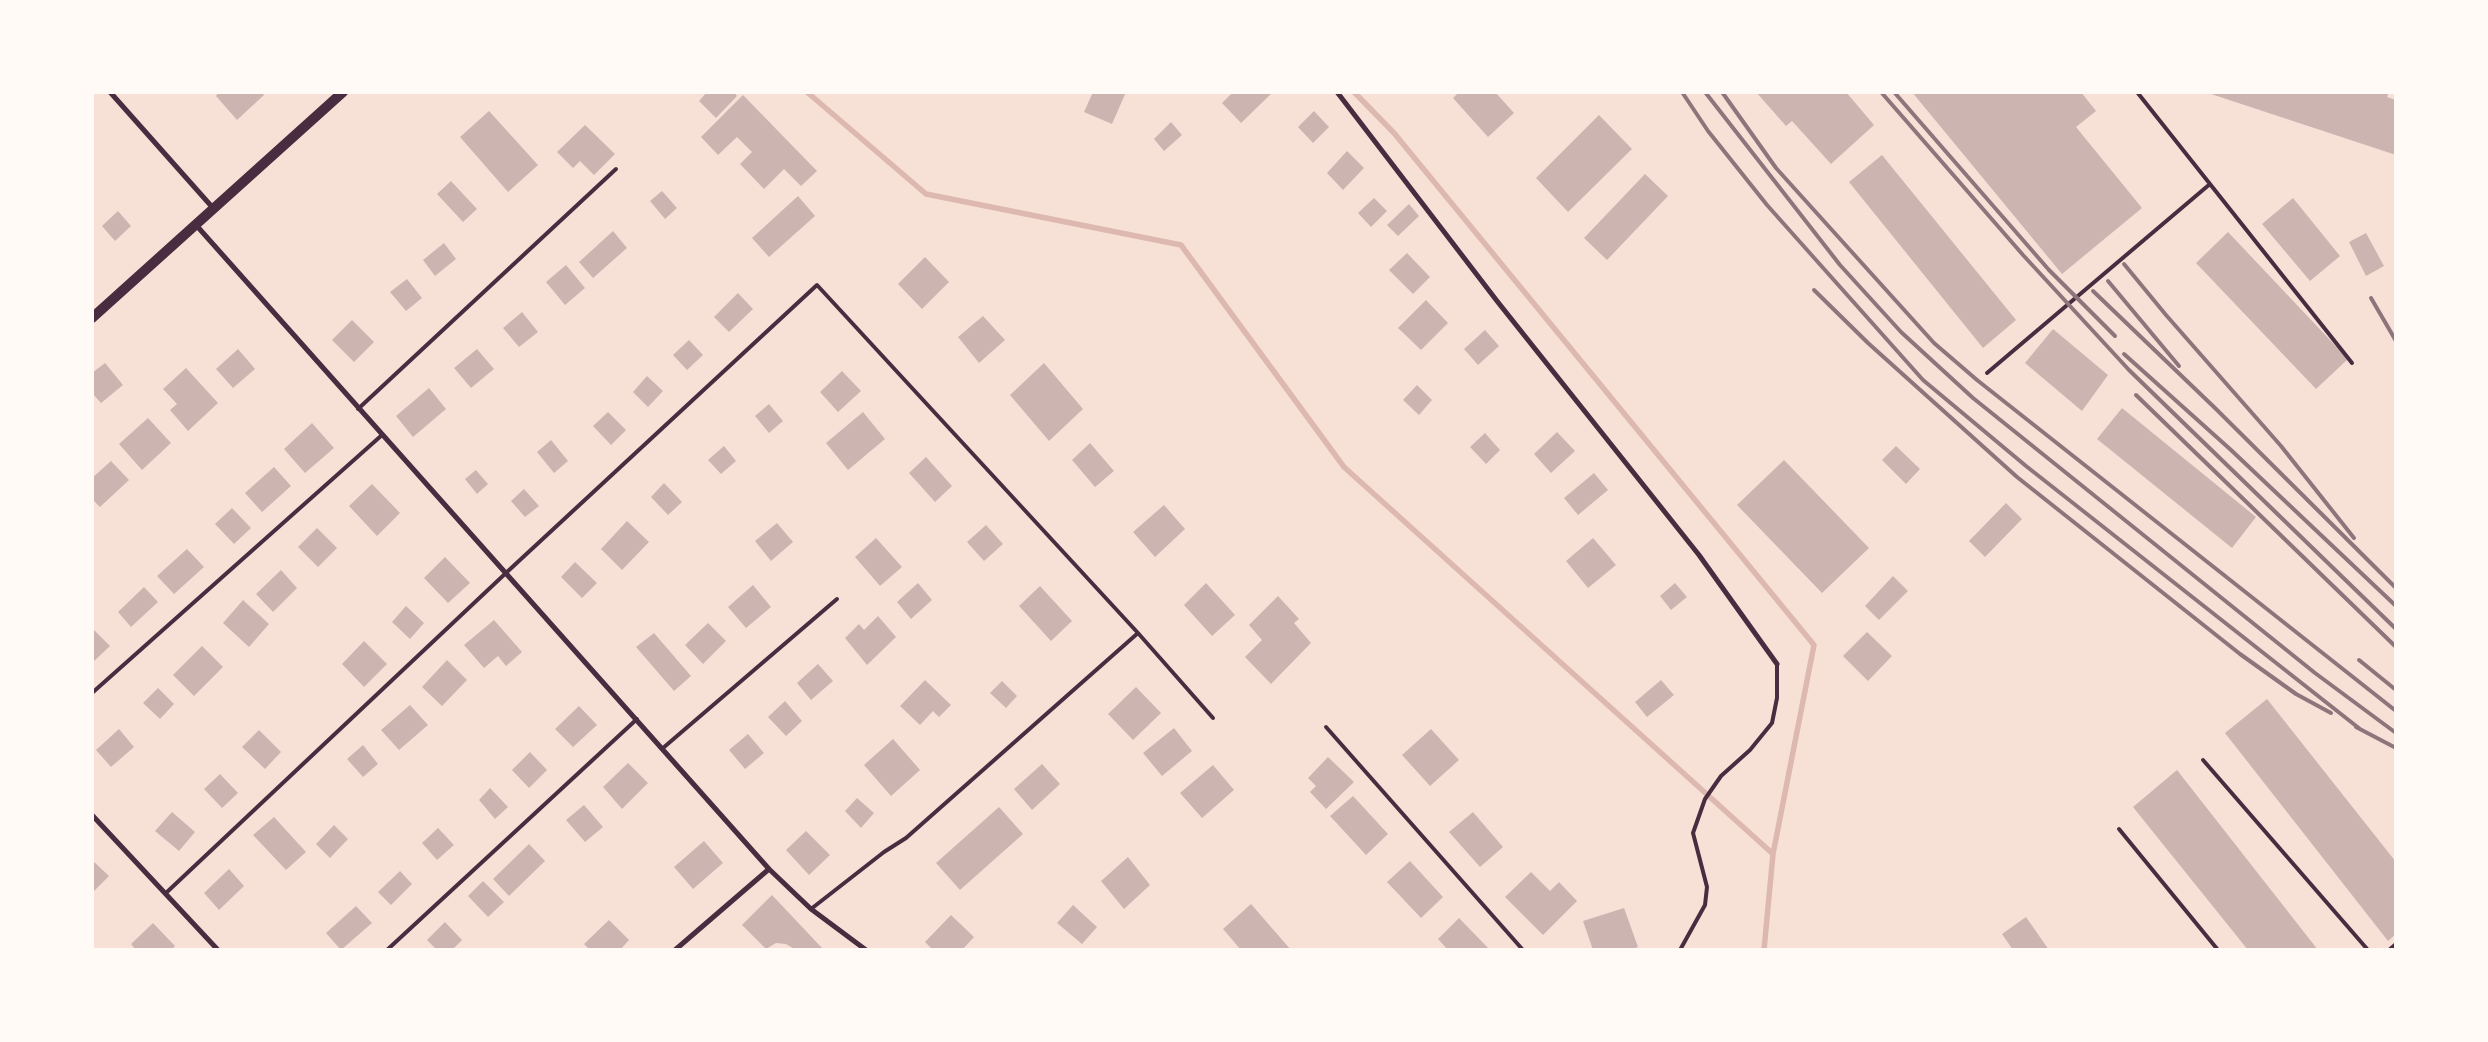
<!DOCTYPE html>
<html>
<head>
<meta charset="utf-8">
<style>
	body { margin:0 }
	#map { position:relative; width:2488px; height:1042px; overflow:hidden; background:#f7e1d7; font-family:"Noto Serif",serif }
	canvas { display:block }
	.frame { position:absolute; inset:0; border:94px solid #fffaf5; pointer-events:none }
</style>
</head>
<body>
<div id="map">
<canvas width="2488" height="1042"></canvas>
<div class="frame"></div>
</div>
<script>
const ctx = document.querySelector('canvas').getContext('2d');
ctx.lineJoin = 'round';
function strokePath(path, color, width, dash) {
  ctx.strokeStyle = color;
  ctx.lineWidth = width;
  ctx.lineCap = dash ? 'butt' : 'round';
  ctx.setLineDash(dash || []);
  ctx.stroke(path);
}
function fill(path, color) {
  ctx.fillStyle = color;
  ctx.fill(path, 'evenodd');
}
strokePath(new Path2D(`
	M807,92L926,194L1181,245L1344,467L1773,854L1764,950
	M1354,92L1394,133L1814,645L1773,854`), '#dcb8b0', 5.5);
fill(new Path2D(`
	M219,92H262L264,95L237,120L216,96Z
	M707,92H734L737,96L716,118L699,101Z
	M1093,92H1126L1112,124L1084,112Z
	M1233,92H1273L1241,123L1222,103Z
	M1459,92H1495L1514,113L1488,137L1453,98Z
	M1756,92H1846L1874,125L1831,164L1792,121L1786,126Z
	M1912,92H2081L2096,111L2076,127L2142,208L2062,274Z
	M2389,92L2387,97L2396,100V155L2208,93Z
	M743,95L817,171L801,186L784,169L764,189L740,164L752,152L737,137L718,155L701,137Z
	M489,111L538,165L508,192L460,137Z
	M1314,111L1329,127L1313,143L1298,127Z
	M1599,115L1632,149L1568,212L1536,178Z
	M1171,122L1182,135L1164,151L1154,139Z
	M585,125L615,154L594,175L580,161L573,168L557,152Z
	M1347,151L1364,168L1343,190L1327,173Z
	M1882,155L2016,320L1983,348L1849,182Z
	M1645,174L1668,196L1607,260L1584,238Z
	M451,181L477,209L463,222L437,194Z
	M662,191L677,208L665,219L650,201Z
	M798,196L815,216L769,257L752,238Z
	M1374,198L1387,211L1371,227L1358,213Z
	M2293,198L2340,256L2310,281L2262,224Z
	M1409,204L1419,216L1398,236L1387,225Z
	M118,211L131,226L115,241L102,226Z
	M613,231L627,248L593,278L579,262Z
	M2228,232L2348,359L2316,389L2196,263Z
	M2366,233L2384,266L2366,276L2349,242Z
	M444,243L456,259L435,276L423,260Z
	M1407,253L1430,277L1413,294L1389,270Z
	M925,257L949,282L922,309L898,284Z
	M566,265L585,288L565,305L546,282Z
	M407,279L422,298L406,311L390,292Z
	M738,293L753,309L729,332L714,317Z
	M1426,300L1448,323L1421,350L1398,328Z
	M522,312L538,332L519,347L503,328Z
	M983,316L1005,340L979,363L958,337Z
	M352,320L374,342L354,362L332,340Z
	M2053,329L2108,375L2082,411L2025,363Z
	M1485,330L1499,346L1478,365L1464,349Z
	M689,340L703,355L687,370L673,355Z
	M238,349L255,369L233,388L216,369Z
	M477,349L494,369L471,388L454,368Z
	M105,363L123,385L101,403L92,393V373Z
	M1044,363L1083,409L1049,441L1010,395Z
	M186,368L218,403L188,431L170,410L177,404L163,389Z
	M842,371L861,391L838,412L820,392Z
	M647,376L663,391L648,407L633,392Z
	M1417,385L1432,400L1419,415L1403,400Z
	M429,388L446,409L413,437L396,416Z
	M769,404L783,421L769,433L755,416Z
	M2122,408L2256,517L2232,548L2097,439Z
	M608,412L626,430L611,445L593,426Z
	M863,412L885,439L848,470L826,443Z
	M148,418L171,443L142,470L119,444Z
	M312,423L334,448L305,473L284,449Z
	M1557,432L1575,451L1551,473L1534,454Z
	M1485,433L1500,450L1486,464L1470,447Z
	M551,440L568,461L554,473L537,452Z
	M1090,443L1114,471L1095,487L1072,460Z
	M724,446L736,461L721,474L708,460Z
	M1896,446L1920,469L1906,484L1882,460Z
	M926,457L952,486L935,502L909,473Z
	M1784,460L1869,548L1822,593L1737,505Z
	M111,461L129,480L100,507L92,499V478Z
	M274,467L291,486L262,512L245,493Z
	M476,470L488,484L477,494L465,479Z
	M1594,473L1608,490L1578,515L1564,498Z
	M664,483L682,502L668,515L651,497Z
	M372,484L400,513L377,536L349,506Z
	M524,489L539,506L525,517L511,501Z
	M2006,503L2022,519L1985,557L1969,541Z
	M1164,505L1185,529L1155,557L1133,532Z
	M232,508L251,528L234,544L215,524Z
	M627,521L649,542L622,570L601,549Z
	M777,523L793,542L771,561L755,541Z
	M986,525L1003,544L984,561L967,542Z
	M317,528L337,548L318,567L298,547Z
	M876,538L902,567L880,586L855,557Z
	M1593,538L1616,565L1588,588L1566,561Z
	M187,549L204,567L174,594L157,576Z
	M445,557L470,583L448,603L424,578Z
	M575,562L597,583L582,598L561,577Z
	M281,570L297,588L273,612L256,594Z
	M1893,576L1908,591L1879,620L1865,606Z
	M918,583L932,600L911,619L897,602Z
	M1206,583L1235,615L1212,636L1184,605Z
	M1675,583L1687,597L1671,610L1660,596Z
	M753,585L771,607L746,628L728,607Z
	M1040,586L1072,621L1051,641L1019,606Z
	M144,587L158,602L131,627L118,612Z
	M1278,596L1299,619L1294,623L1311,643L1271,684L1245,657L1262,640L1249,625Z
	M243,600L269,624L249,647L223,623Z
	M406,606L424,623L410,639L392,622Z
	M878,616L896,637L867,665L845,638L859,624L864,630Z
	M494,620L522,652L506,666L498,656L484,668L464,645Z
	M708,623L726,641L703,664L685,645Z
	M92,628L110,646L92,663Z
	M1867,632L1892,656L1868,681L1843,656Z
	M654,633L691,676L674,691L636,647Z
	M364,641L387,664L364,687L342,664Z
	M202,646L223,667L194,696L173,675Z
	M447,660L467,680L442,706L422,687Z
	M818,664L833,681L811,700L797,683Z
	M925,680L951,705L939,717L933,711L920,725L900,706Z
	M1661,680L1674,695L1647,717L1635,702Z
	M1002,681L1017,696L1006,708L990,693Z
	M1136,687L1161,713L1133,740L1108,714Z
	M158,688L174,704L160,719L143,703Z
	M2267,699L2396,862V934L2388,941L2225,733Z
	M785,701L802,721L786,736L768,717Z
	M410,705L428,725L399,750L381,730Z
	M579,706L597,725L573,747L555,729Z
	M1174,728L1192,751L1162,776L1143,753Z
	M119,729L134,747L111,767L96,750Z
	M1431,729L1459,760L1430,786L1402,755Z
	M259,730L281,752L265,769L242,747Z
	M748,734L764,753L745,769L729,750Z
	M893,739L920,770L891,796L864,765Z
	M363,745L378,764L363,777L347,759Z
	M530,752L547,770L529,788L512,770Z
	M1328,757L1354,782L1326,809L1310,792L1316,786L1308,778Z
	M628,763L648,783L622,809L603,787Z
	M1042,764L1060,784L1032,810L1014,789Z
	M1213,765L1234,790L1202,818L1180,793Z
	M2177,770L2318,950H2248L2133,807Z
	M220,774L238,793L222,808L204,789Z
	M490,788L508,807L495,819L479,800Z
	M1353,796L1388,834L1366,855L1330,816Z
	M857,798L874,813L861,828L845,811Z
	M584,805L603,827L585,842L566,820Z
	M999,807L1023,834L960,890L936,863Z
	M172,812L195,832L179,851L155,831Z
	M1473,812L1503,847L1480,867L1449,832Z
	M274,817L306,852L286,870L253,835Z
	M334,825L348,839L330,858L316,844Z
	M438,828L454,845L437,860L422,843Z
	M806,831L830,855L809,875L786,850Z
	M704,841L723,863L693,889L674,867Z
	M529,844L545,861L509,896L493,879Z
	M1128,857L1150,885L1124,909L1101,881Z
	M92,860L109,876L92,893Z
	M1410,861L1443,897L1421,918L1387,882Z
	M229,869L244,886L219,910L204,893Z
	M400,871L412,884L391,905L378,892Z
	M1531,872L1550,891L1559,882L1577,901L1543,935L1505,897Z
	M483,881L504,902L488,917L468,896Z
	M772,895L822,948L820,950H796L786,944L776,943L766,949L742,925Z
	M1251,904L1291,950H1241L1223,929Z
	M1073,905L1097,927L1082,944L1057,923Z
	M356,906L372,923L341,950L326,933Z
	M1624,908L1638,947L1630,950H1593L1583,921Z
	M951,915L974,937L962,950H933L925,942Z
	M2026,917L2049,950H2013L2002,934Z
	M1459,918L1490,950H1448L1438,939Z
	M609,920L629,940L620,950H590L584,944Z
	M445,922L462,940L452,950H437L427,940Z
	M153,923L175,946L171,950H136L131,944Z`), '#ccb4b1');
strokePath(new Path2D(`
	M2137,92L2352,363
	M1987,373L2210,184
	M358,409L616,169
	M92,693L382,435
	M1326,727L1523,950
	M663,748L837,599
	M2203,760L2368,950
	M2119,829L2218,950
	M167,892L507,572L817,285L1138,633L1213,718
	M811,909L884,852L906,838L1138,633
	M387,950L637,719
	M1680,950L1705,905L1707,887L1693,833L1705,799L1721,776L1750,750L1772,723L1777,698V664
	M2389,950L2396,944`), '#4a2c40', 4);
strokePath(new Path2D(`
	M110,92L213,208
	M1337,92L1497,301L1699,555L1777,664
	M196,225L769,869L811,909L866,950
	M92,815L218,950
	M675,950L769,869`), '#4a2c40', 5);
strokePath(new Path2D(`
	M92,318L343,92`), '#4a2c40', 10);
strokePath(new Path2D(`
	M1682,92L1708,131L1767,205L1923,380L2026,466L2360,729
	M1705,92L1840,265L1901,332L1973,398L2315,673L2396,733
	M1722,92L1776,168L1934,343L1977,380L2396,711
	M1881,92L2023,255L2129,370L2396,629
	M1894,92L2049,270L2115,336
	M2124,264L2166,315L2281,446L2354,538
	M2108,281L2179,366
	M1814,290L1868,343L2017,477L2240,654L2296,694L2331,713
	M2093,291L2215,408L2396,588
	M2371,298L2396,341
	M2124,354L2231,450L2396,606
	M2136,395L2396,647
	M2359,660L2396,690
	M2356,727L2396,748`), '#8f747c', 4);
</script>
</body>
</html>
